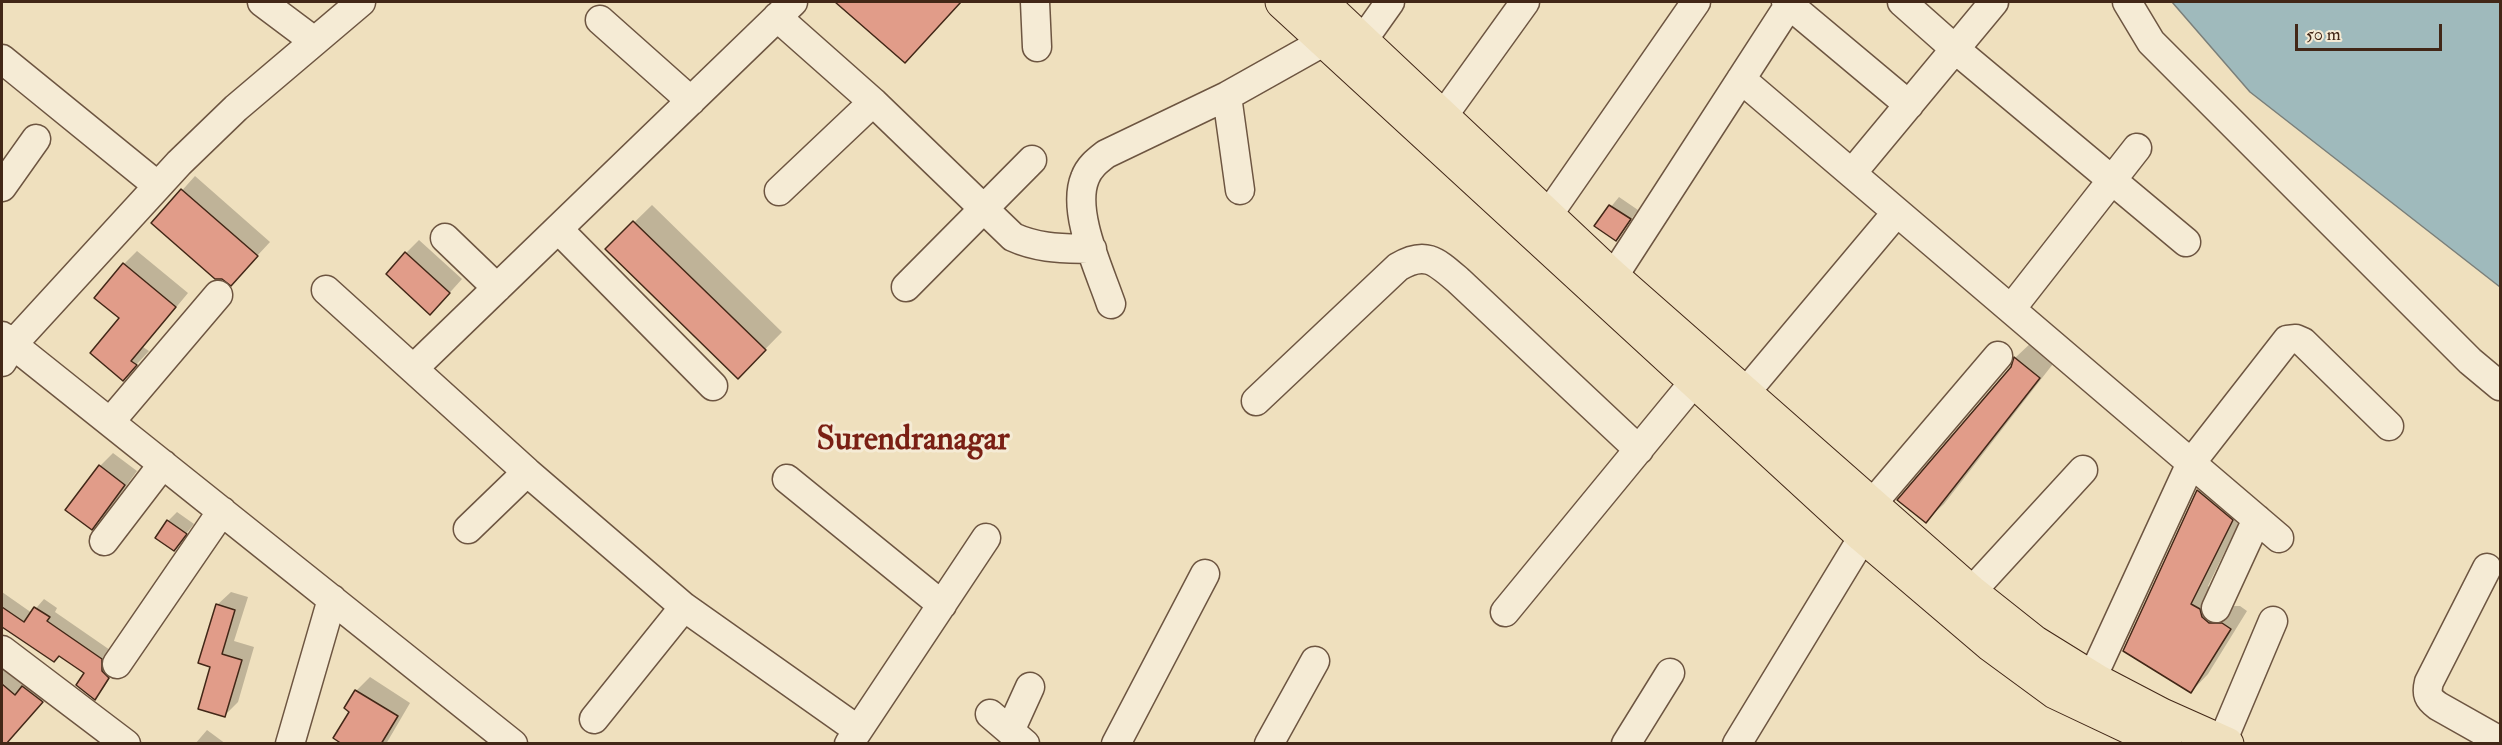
<!DOCTYPE html>
<html>
<head>
<meta charset="utf-8">
<style>
	body { margin:0 }
	#map { position:relative; width:2502px; height:745px; overflow:hidden; background:#efe0be; font-family:"IM FELL Double Pica",serif }
	canvas { display:block }
	.frame { position:absolute; inset:0; border:3px solid #422717; pointer-events:none }
	.scale { position:absolute; left:2295px; top:24px; width:147px; height:27px; box-sizing:border-box; border:3px solid #422717; border-top:0; padding-left:8px; font-size:18px; line-height:21px; white-space:nowrap; color:#422717; -webkit-text-stroke:4px #f5ebd5; paint-order:stroke }
</style>
</head>
<body>
<div id="map">
<canvas width="2502" height="745"></canvas>
<div class="frame"></div>
<div class="scale">50 m</div>
</div>
<script>
const ctx = document.querySelector('canvas').getContext('2d');
ctx.lineJoin = 'round';
function fill(path, color) {
  ctx.fillStyle = color;
  ctx.fill(path, 'evenodd');
}
function strokePath(path, color, width, dash) {
  ctx.strokeStyle = color;
  ctx.lineWidth = width;
  ctx.lineCap = dash ? 'butt' : 'round';
  ctx.setLineDash(dash || []);
  ctx.stroke(path);
}
function label(font, color, halo, rows, align = 'center') {
  ctx.font = font + ' "IM FELL Double Pica",serif';
  ctx.lineWidth = 6;
  ctx.setLineDash([]);
  ctx.textBaseline = 'middle';
  ctx.strokeStyle = halo;
  ctx.fillStyle = color;
  for (const [text, x, y, turn = 0] of rows) {
    ctx.save();
    ctx.translate(x, y);
    ctx.rotate((+turn || 0) * Math.PI / 180);
    ctx.textAlign = isNaN(turn) ? turn : align;
    if (halo) ctx.strokeText(text, 0, 0);
    ctx.fillText(text, 0, 0);
    ctx.restore();
  }
}
const water = new Path2D(`
	M2172,2H2500V287L2250,92Z`);
fill(water, '#9fbabc');
strokePath(water, '#7a7f7a', 1.5);
fill(new Path2D(`
	M846,2H960L922,44L842,6Z
	M195,176L270,242L231,284L153,223Z
	M1619,197L1638,210L1616,240L1596,225Z
	M652,205L782,332L738,377L607,249Z
	M419,240L462,279L444,299L406,253Z
	M137,251L188,293L143,347L149,351L123,379L121,318L124,264Z
	M2033,341L2056,360L1944,504L1926,521L2015,358Z
	M113,453L137,471L105,515L91,528L100,466Z
	M2215,473L2249,502L2208,586L2217,592L2226,606H2240L2247,611L2208,674L2191,692L2125,650L2198,491Z
	M177,512L194,524L174,549L168,521Z
	M2,592L32,613L44,599L57,608L55,612L110,650L116,668L103,689L95,698L86,673L60,654L4,627L2,629Z
	M231,592L248,597L234,641L254,647L238,702L225,715L217,605Z
	M2,669L24,686L32,678L50,692L9,738L2,732Z
	M370,677L410,703L386,744H345L351,711L346,707L356,691Z
	M207,730L226,744H195Z`), '#0003');
const building = new Path2D(`
	M835,2H961L905,63Z
	M181,189L258,256L231,286L222,279H215L151,223Z
	M1609,205L1631,219L1616,241L1594,226Z
	M633,221L766,350L738,379L605,249Z
	M405,252L450,293L430,315L386,274Z
	M123,263L176,307L131,361L137,365L123,381L90,353L119,318L94,298Z
	M2014,357L2040,378L1926,523L1897,500L2011,367Z
	M99,465L125,485L92,530L65,510Z
	M2197,490L2233,520L2191,604L2200,609L2202,617L2209,623H2222L2231,629L2191,693L2123,651Z
	M167,520L187,534L174,551L155,538Z
	M216,604L235,610L222,654L242,660L225,717L198,709L210,667L198,663Z
	M2,607L24,622L34,607L50,617L47,621L102,659V671L109,678L95,700L76,685L84,673L59,656L54,662L2,627Z
	M2,684L15,695L22,686L43,702L6,744H2Z
	M355,690L398,716L381,744H342L333,738L349,712L344,708Z`);
fill(building, '#e19c89');
strokePath(building, '#422717', 1.5);
const minor = new Path2D(`
	M262,2L314,41
	M1035,2L1037,47
	M1786,2L1909,105
	M1902,2L1955,49L2186,242
	M2127,2L2151,42L2470,361L2500,386
	M777,17L873,102L1013,237C1039,249 1064,248 1092,249
	M600,20L691,101
	M1347,55L1363,40L1390,2
	M2,59L158,186
	M1741,79L2279,538
	M1227,96L1240,190
	M1443,116L1525,2
	M1852,173L1994,2
	M2,187L36,139
	M779,191L873,102
	M1548,215L1696,2
	M558,229L713,386
	M445,238L497,288
	M1613,277L1791,2
	M906,287L1032,160
	M326,290L527,472L684,607L858,730
	M1111,304C1100,271 1071,212 1085,178C1089,167 1097,161 1106,154L1227,96L1325,41
	M2011,309L2137,148
	M2,336L513,744
	M2,362L13,344L179,163L236,108L361,2
	M414,368L793,2
	M1745,393L1897,212
	M1256,401L1398,267C1426,250 1437,262 1459,281L1639,450
	M110,422L218,295
	M787,479L942,605
	M1871,505L1998,356
	M468,529L527,472
	M104,541L163,464
	M2487,568L2429,682C2426,694 2428,699 2438,706L2500,741
	M1971,592L2083,470
	M2216,608L2257,519
	M1505,612L1694,382
	M2,650L126,744
	M117,664L222,511
	M2092,678L2191,463L2287,340L2296,339L2303,342L2389,426
	M990,714L1025,744
	M594,719L684,607
	M1010,731L1030,687
	M2222,742L2273,621
	M290,744L332,599
	M849,744L986,538
	M1116,744L1205,574
	M1269,744L1315,661
	M1626,744L1670,673
	M1737,744L1875,517`);
const highway = new Path2D(`
	M1282,2L1863,536L1991,645L2055,692L2165,744
	M1321,2L1613,277L1971,592L2034,642L2097,681L2162,715L2227,744`);
strokePath(minor, '#6d5541', 31);
strokePath(highway, '#422717', 35);
strokePath(minor, '#f5ebd5', 28);
strokePath(highway, '#efe0be', 33);
label('bold 33px', '#7a1f14', '#f5ebd5', [
	["Surendranagar",913,442]
]);
</script>
</body>
</html>
